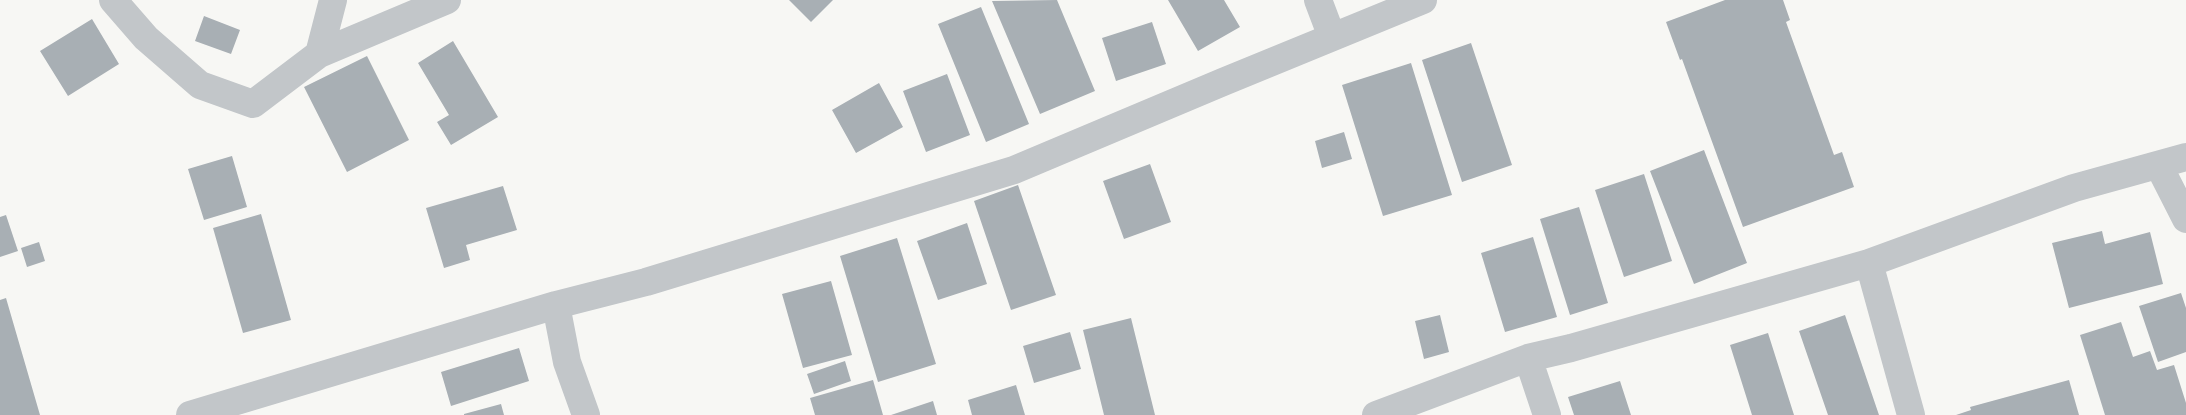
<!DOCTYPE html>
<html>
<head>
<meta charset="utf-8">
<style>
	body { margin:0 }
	canvas { display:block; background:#f7f7f4 }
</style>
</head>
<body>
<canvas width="2186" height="415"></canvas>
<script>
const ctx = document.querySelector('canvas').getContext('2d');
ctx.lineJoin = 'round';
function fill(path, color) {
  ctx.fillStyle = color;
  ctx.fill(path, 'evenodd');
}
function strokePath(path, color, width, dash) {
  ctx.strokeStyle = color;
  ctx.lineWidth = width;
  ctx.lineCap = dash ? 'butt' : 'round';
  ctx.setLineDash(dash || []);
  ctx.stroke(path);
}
fill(new Path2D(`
	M789,0H833L811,22Z
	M1057,0L1095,91L1040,114L992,1Z
	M1168,0H1224L1240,27L1198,51Z
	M1725,0H1783L1790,20L1786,22L1834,155L1842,152L1854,187L1743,227L1682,59L1680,60L1666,22Z
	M981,7L1029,124L986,142L938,24Z
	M204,16L240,30L231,54L195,41Z
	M92,19L119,64L68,96L40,51Z
	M1152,22L1166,64L1116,81L1102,38Z
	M453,41L498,117L451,145L437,122L449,115L418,63Z
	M1471,43L1512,165L1462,182L1422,60Z
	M367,56L409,140L347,172L304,87Z
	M1411,63L1452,195L1383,216L1342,85Z
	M947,74L970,135L926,152L903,91Z
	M879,83L903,127L856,153L832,110Z
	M1344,132L1352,159L1322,168L1315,141Z
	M1704,150L1747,263L1694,284L1650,171Z
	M232,156L247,207L204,220L188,169Z
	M1150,164L1171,222L1124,239L1103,181Z
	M1644,174L1672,261L1624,277L1595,190Z
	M1018,185L1056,295L1011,310L974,201Z
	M503,186L517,230L466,245L470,260L444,268L426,208Z
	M1579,207L1608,303L1570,315L1540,219Z
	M261,214L291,320L243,333L213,228Z
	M6,215L18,251L0,257V217Z
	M967,223L987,284L938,300L917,241Z
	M2102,231L2105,244L2150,232L2163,284L2069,308L2052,243Z
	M1533,237L1557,317L1505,332L1481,253Z
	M897,238L936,364L878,382L840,256Z
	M39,242L45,261L27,267L21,248Z
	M831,281L852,355L803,368L782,294Z
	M2181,293L2186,308V352L2158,362L2139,306Z
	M6,298L40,415H0V300Z
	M1440,315L1449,352L1424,359L1415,321Z
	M1845,315L1879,415H1828L1799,331Z
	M1131,318L1155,415H1104L1083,330Z
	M2121,322L2133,357L2150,351L2157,370L2174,365L2186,403V415H2105L2080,335Z
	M1070,332L1081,369L1034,383L1023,346Z
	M1768,333L1794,415H1752L1730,345Z
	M519,348L529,381L451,406L441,372Z
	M845,361L851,381L814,394L807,374Z
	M873,380L883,415H815L810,398Z
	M2069,380L2079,415H1956L1971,410L1970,407Z
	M1620,381L1631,415H1574L1568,397Z
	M1016,385L1025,415H972L968,400Z
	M933,401L937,415H891Z
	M501,404L504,415H464V414Z`), '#a8afb4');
strokePath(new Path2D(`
	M113,0L146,38L200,85L253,104L319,54L447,0
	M1318,0L1332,37
	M319,54L333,0
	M2159,166L2186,219
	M1869,263L1911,415
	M556,305L567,362L586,415
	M1528,358L1547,415
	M190,415L556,305L646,282L1014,170L1223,82L1423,0
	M1376,415L1528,358L1571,348L1869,263L2074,188L2186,157`), '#c2c6c9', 28);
</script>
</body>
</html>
